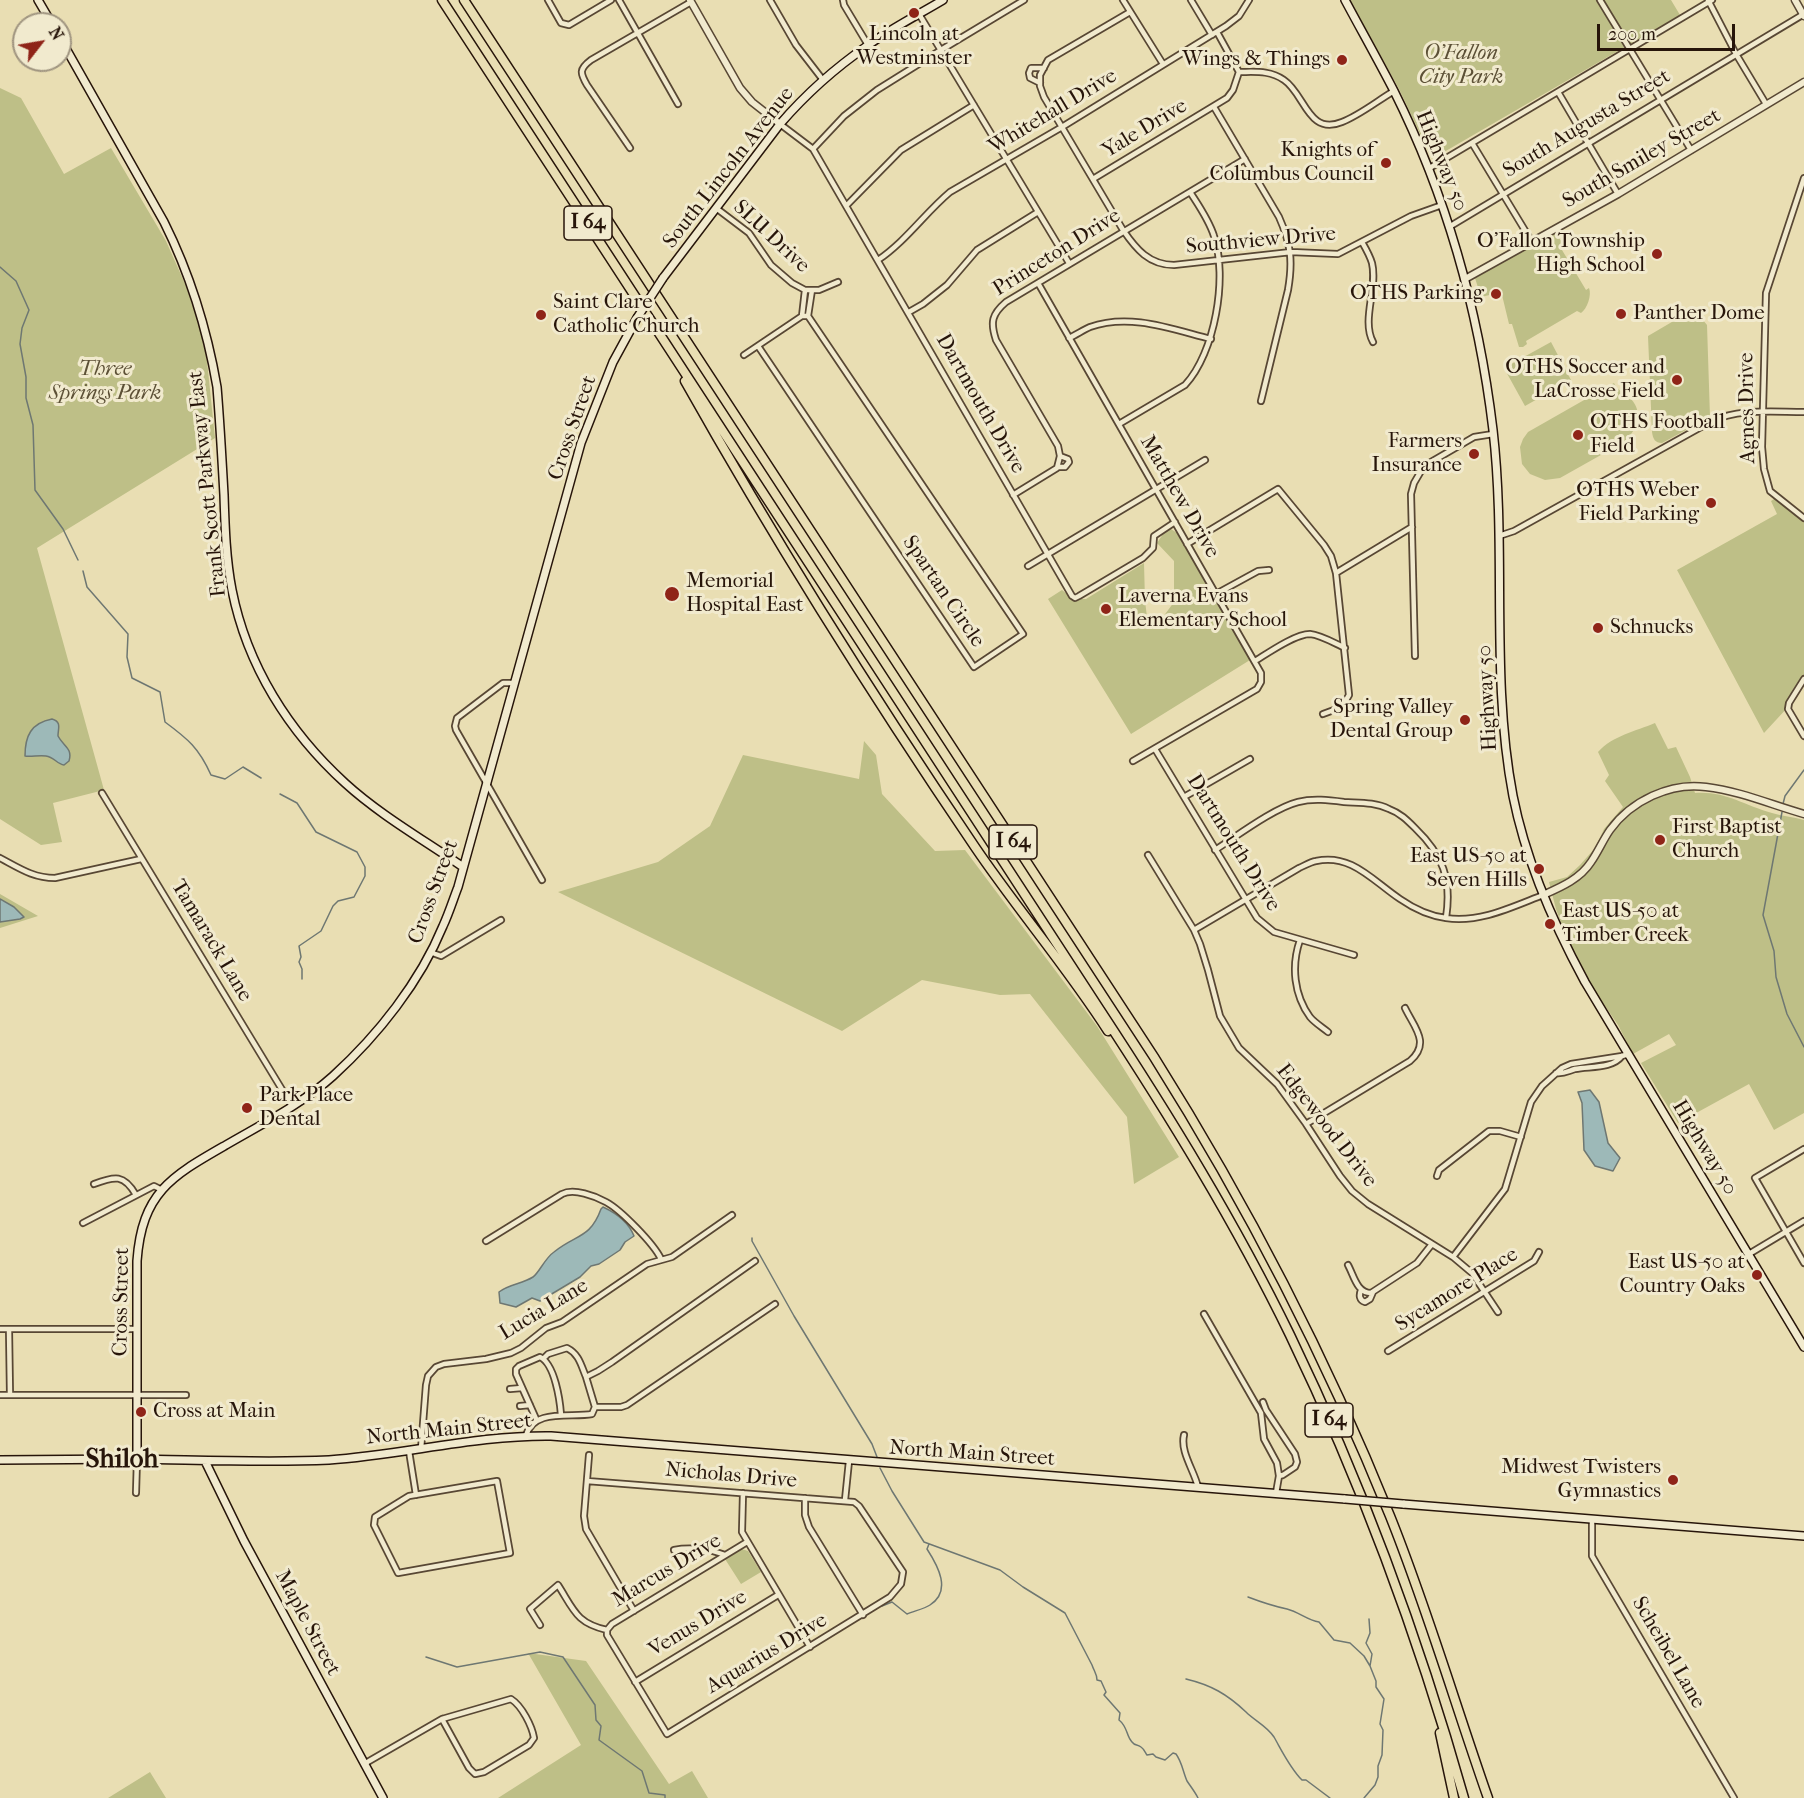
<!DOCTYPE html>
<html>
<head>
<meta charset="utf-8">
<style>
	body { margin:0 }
	#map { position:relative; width:1804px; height:1798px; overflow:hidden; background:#e9deb3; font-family:"IM FELL French Canon",serif }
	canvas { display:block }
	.north { position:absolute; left:12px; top:12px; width:60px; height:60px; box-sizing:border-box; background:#f1eace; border:2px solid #a09580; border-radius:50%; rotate:59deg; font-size:16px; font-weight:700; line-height:24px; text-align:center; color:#27150a }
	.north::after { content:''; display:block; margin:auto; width:21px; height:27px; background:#8f2418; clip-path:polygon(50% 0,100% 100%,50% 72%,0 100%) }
	.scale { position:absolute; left:1597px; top:24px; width:138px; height:27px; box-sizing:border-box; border:3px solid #27150a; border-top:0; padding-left:8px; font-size:18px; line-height:21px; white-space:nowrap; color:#27150a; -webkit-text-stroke:4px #f1eace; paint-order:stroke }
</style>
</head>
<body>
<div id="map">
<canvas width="1804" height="1798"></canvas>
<div class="north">N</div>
<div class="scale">200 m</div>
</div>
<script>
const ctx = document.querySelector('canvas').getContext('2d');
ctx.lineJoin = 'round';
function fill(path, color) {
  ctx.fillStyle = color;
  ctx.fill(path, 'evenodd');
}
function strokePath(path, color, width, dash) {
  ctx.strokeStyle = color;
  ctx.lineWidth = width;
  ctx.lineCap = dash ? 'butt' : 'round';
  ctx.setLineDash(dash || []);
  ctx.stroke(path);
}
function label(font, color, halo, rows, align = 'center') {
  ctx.font = font + ' "IM FELL French Canon",serif';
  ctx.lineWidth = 6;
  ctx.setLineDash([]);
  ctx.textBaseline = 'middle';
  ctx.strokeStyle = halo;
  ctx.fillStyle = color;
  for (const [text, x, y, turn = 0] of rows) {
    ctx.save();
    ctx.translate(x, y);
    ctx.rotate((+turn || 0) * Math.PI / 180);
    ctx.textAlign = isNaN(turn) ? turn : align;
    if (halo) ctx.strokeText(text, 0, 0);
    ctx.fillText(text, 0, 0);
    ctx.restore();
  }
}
fill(new Path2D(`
	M1350,0H1671L1680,15L1432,159L1399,89Z
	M0,88L21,98L64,174L111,148L166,241L186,286L200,328L207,361L215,438L37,548L104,790L53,803L62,842L41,845L0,819Z
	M1554,234H1556L1562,242L1559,245L1586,290L1589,288C1592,295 1587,309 1581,313L1577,311L1526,341L1527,344L1523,347H1519L1512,324H1509L1502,295L1498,293L1481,297L1475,278Z
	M1694,309L1707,325L1710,417L1662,443C1655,443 1653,439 1652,432L1648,336Z
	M1551,342L1571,380L1525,406L1504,368Z
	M1614,383C1618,391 1622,391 1628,396C1645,411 1638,429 1624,442L1560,478L1545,480L1530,474L1522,464L1520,447L1523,439L1528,432Z
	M1777,497L1804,518V679L1788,707L1764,733L1677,570L1777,514L1771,501Z
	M1171,529L1177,533L1250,660L1131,734L1048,599L1062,590L1073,599H1086L1144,563L1145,601L1147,617H1163L1174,602V561L1157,543L1165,531Z
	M1655,723L1668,749L1676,747L1690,777L1695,793C1726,791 1743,805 1772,813C1782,816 1793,817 1804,820V1113L1774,1130L1749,1084L1678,1123L1641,1063L1676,1045L1669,1034L1633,1054L1618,1025L1584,975L1569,945L1556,909L1549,882L1567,877L1580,865L1595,848L1604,829L1623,807L1605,781L1609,775L1598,752C1612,736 1636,731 1655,723Z
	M864,741L876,755L882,794L935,851L965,850L1097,1026L1179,1157L1134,1184L1127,1117L1030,994L1000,995L922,980L842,1031L558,892L658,862L710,826L743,755L859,779Z
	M0,894L38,916L0,928Z
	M742,1549L748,1551L761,1572L741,1584L725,1559Z
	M528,1653L586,1661L669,1784L692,1771L708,1798H498L581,1745Z
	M150,1772L166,1798H108Z`), '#bebf87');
const water = new Path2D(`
	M52,719C62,722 58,728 58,736C63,746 73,748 69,761L64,765C57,764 54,757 46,756C39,755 31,757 25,756C25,736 31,723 52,719Z
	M0,899L14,907L24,917L20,919L0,922Z
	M1590,1090L1599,1102L1608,1143L1620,1158L1613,1171L1595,1166L1584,1150L1582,1103L1578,1092Z
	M603,1207C616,1213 629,1223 634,1236L625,1242L620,1250L599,1264L591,1266L580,1277L540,1301L532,1298L516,1307L500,1303L499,1292C509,1284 522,1284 533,1277C539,1273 545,1258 554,1252C576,1234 590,1239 601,1209Z`);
fill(water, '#9db9b8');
strokePath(water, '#6e7772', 1.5);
strokePath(new Path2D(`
	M0,267L16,281L29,310L22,328L20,344L26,377V398L33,425L35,490L63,529L78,560
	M83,571L87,587L128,634L127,657L132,678L160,692L165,722C188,739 199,748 211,775L225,779L243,767L261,778
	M280,794L297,803L316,832L357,852L365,867V876L354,897L338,901L333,906L321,931L299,946L301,957L299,962L302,969V979
	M1783,804L1785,796L1804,770
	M1782,812L1763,915L1774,951L1776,977L1787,1014L1804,1047
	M752,1238V1241L794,1316L872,1444L877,1457
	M880,1468L892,1491L924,1542L1000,1570L1023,1587L1065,1613L1092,1665C1094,1671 1097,1674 1097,1680L1101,1681L1106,1692L1104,1695L1120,1713L1119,1720C1128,1727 1126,1736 1132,1742C1135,1746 1137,1744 1141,1747C1144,1749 1145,1752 1147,1755L1153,1754L1156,1757L1165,1760L1173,1753L1176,1754C1182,1762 1183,1772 1187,1781C1191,1787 1195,1792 1198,1798
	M1248,1597C1261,1602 1273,1606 1287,1609C1299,1612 1307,1620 1319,1622L1334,1640L1350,1643L1364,1656L1370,1666L1376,1681V1687L1384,1699L1380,1724L1383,1730L1382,1755L1378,1766V1777L1375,1785L1364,1798
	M882,1606L892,1602L907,1614C914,1611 924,1609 930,1605C952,1591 938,1566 927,1549L929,1544
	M1369,1619L1370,1633L1366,1643L1372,1654L1370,1666
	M426,1657L457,1667L540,1652L563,1657L595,1705L596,1720L601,1726L599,1740L642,1771L649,1793L665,1795V1798
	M1186,1679C1211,1685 1227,1694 1246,1712C1255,1721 1267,1726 1274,1737C1282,1751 1290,1768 1302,1780H1306L1330,1798`), '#6e7772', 1.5);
const minor = new Path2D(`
	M548,0L561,23L569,25L611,0
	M619,0L678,104
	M770,0L796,45L823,80
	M843,0L844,5L868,45
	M1123,0L1163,64
	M1191,0L1212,35
	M1600,0L1691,150
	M1708,0L1736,54L1766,104
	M1130,12L1048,60L1040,75V86L1044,97L1123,230C1136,249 1149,265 1174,265L1291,252L1338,254L1411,216L1442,205
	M919,14L1069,263
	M1217,32L1239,72
	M1239,72C1255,72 1270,70 1284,80C1305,94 1308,136 1342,122C1360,115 1377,101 1394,91
	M1040,83L1030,78L1029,73L1031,68H1044
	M1558,92L1618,194
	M1214,107L1279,217C1291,244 1293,261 1288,290L1261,401
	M780,124L813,149L1072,596L1075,598L1079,596L1143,558L1153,548L1154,536L1175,522
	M1472,143L1532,242
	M630,148L587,85C580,73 579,69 591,60L691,2
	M813,149L844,116L877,90L941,50L1024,0
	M1428,169L1712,0
	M1804,178L1766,293L1762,447L1764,469L1770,491L1804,518
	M1093,179L1227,98L1233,90L1239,72
	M847,205L901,150L974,105
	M716,208L749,233L771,265L792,283L805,290H819L838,282
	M1449,227L1804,14
	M1362,242C1366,249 1370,256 1372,263C1378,288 1361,320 1373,342
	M878,260C906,241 925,213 950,192L1062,127L1226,26L1239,16L1249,0
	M1038,283L1261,673V682L1257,689L1133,761
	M909,312L923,304L947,285L977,250L1038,212
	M802,316L805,290
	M1069,338C1076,335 1083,330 1090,327C1130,313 1171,329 1211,339
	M758,346L974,667L1023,634L808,316L812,290
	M744,355L802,316H808
	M1119,424L1185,385C1215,353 1228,277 1214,236C1209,220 1199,206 1190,192
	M1058,467H1065L1069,462L1068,459L1060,456
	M1013,495L1057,468L1060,456L1058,446L996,340C990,322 992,314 1006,302L1245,159
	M1499,536L1514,531L1710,422C1739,408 1772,412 1804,412
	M1187,544L1278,489L1324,545L1331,556L1336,573L1349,695L1342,707L1323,714
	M1028,566L1205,460
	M1336,573L1412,527
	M1216,594L1258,571L1269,570
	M1415,656L1411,494L1414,483L1421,471L1431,462L1474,437L1493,434
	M1255,661C1268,653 1295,634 1310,634C1321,635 1334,643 1345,648
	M1804,679L1789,703L1788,709L1804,736
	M513,683H503L457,718L455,726L456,730L542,880
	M1155,749L1257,918L1274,932L1354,955
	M102,793L292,1106
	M1184,797L1250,759
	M1215,850C1237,836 1274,808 1298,802C1313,798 1329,800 1344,802C1359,803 1375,802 1389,809C1400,813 1407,820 1415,828C1443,855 1452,879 1446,918
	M1148,855L1194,930L1200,944L1208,970L1220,1016L1239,1048L1277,1084L1306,1124L1340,1176L1352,1191L1368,1204L1453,1257L1472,1273L1498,1312
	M0,858C19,868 33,878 55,878L141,859
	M1194,930L1299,868C1304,866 1310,862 1316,861C1351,853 1373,881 1400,899C1413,908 1430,916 1446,918C1480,923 1512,907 1543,895
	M1300,940C1291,966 1294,995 1310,1017C1315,1023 1322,1027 1328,1032
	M430,952L441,956L501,920
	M1556,1073C1564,1074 1568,1071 1575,1069C1590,1066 1612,1069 1622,1056
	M1306,1124L1410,1061C1431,1043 1414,1027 1405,1008
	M1804,1149L1755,1178L1804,1263
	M1437,1176L1439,1170L1489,1131H1500L1521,1137
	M94,1184C115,1176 124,1174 136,1195
	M83,1223L154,1186L162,1190
	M486,1241L562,1194C574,1188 595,1196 606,1202C621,1210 654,1244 661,1259
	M1749,1254L1804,1221
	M1453,1257L1505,1189L1531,1102L1542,1086L1562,1068L1571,1064L1622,1056L1629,1054
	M1348,1265C1354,1276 1357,1293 1371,1293L1417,1263L1432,1244
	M1361,1290C1359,1295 1359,1300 1365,1302L1370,1299L1373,1292
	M1204,1314L1261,1413L1264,1439L1277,1463L1279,1476
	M0,1329H137
	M9,1329L10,1395
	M1388,1351L1534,1261L1539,1252
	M544,1358L548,1354L567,1348C579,1354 581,1365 586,1377
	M510,1389L522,1388
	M0,1395H186
	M1263,1402L1266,1410L1295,1454L1297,1462L1295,1467L1283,1475L1279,1476L1276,1493
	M520,1406L530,1405
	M595,1407L586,1377L598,1371L612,1362L755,1261
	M537,1421L516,1374V1369L519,1366L540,1357C555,1364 560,1401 561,1415
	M1184,1435C1180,1452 1194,1470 1198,1487
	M526,1436C533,1408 571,1418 592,1414L595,1407H621L627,1405L775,1304
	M421,1449L426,1385L428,1376L436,1367L444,1364L486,1359L511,1353L521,1348L546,1328L562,1322L647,1264L672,1257L732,1215
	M409,1451L416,1495
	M589,1455L584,1516L586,1529L634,1611
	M497,1481L510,1553L398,1573L374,1525L375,1517L409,1496Z
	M587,1481L854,1502L859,1506L903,1572L901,1584L890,1597L667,1734L607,1635V1630
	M136,1493L137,1459
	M743,1493L742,1532L810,1647
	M805,1498V1515L809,1527L863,1615
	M845,1500L849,1461
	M1592,1519V1556L1734,1798
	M674,1550C690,1547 710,1549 725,1555
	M540,1625L530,1609L558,1585C574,1610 576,1623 607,1630
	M607,1630L612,1624L747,1542
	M635,1682L778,1595
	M511,1699C522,1706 532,1726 534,1738L529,1745L484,1772L475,1774L469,1768L442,1719Z
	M364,1764L442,1719`);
const tertiary = new Path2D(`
	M690,0L740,88L752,102L780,124
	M1795,0L1804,16
	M1465,279L1618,194L1804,82
	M1543,895C1561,887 1580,879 1591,862C1598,852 1603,840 1610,830C1631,801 1670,782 1706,787C1740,791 1772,805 1804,814`);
const secondary = new Path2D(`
	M38,0L52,24
	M1345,0C1361,30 1378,60 1394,91C1447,197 1479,313 1493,430C1507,551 1490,676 1513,796C1526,862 1553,923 1585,982L1804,1347
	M60,38L164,222C190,274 207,329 217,387C220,423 222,459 224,495C225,527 226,559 232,590C247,666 289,732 345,783C380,815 424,840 463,867
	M663,278L780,124C806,94 835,68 867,46C890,29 918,15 943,0
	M137,1459V1261C142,1192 172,1176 226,1145C262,1124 302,1104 333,1076C378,1035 420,982 443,926C449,913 453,900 458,887L581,443L613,362L637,318
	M0,1460C46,1460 91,1459 137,1459C201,1460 265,1463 329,1460C403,1455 477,1435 551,1436L1345,1499
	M205,1461L244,1541L383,1798
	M1403,1504L1804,1536`);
const motorway = new Path2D(`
	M442,0L1100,1010C1169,1115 1235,1222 1290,1335C1362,1484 1419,1639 1464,1798
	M464,0L1154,1057C1246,1203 1325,1355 1390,1516C1427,1608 1455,1704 1488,1798
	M685,381C775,541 872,695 975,847C1017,909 1067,967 1108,1031
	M1440,1733L1454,1798`);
strokePath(minor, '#584734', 8);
strokePath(tertiary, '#584734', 9);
strokePath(secondary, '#27150a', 10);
strokePath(motorway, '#27150a', 11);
strokePath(minor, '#f1eace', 4.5);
strokePath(tertiary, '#f1eace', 6);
strokePath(secondary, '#f1eace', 7);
strokePath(motorway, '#e9deb3', 8);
const secondaryBridge = new Path2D(`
	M637,318L663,278
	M1345,1499L1403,1504`);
strokePath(secondaryBridge, '#27150a', 10, []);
strokePath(secondaryBridge, '#f1eace', 7);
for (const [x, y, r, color] of [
	[914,13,6,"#8f2418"],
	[1342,60,6,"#8f2418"],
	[1386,163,6,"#8f2418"],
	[1657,254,6,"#8f2418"],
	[1496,294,6,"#8f2418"],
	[1621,314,6,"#8f2418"],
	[541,315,6,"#8f2418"],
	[1677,380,6,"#8f2418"],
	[1578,435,6,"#8f2418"],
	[1474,454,6,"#8f2418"],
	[1711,503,6,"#8f2418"],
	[672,594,8,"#8f2418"],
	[1106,609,6,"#8f2418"],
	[1598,628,6,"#8f2418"],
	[1465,720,6,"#8f2418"],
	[1660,840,6,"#8f2418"],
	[1539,869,6,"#8f2418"],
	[1550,924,6,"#8f2418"],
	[247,1108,6,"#8f2418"],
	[1757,1275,6,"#8f2418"],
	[141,1412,6,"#8f2418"],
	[1673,1480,6,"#8f2418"]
]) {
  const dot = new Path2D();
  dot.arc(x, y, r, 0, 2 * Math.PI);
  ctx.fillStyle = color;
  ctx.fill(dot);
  strokePath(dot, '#f1eace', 2);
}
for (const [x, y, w] of [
	[588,223,48],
	[1013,842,48],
	[1329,1420,48]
]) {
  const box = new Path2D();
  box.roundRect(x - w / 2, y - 17, w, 34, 4.5);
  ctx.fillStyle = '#f1eace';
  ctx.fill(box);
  strokePath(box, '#27150a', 1.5);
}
label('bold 20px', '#27150a', null, [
	["I 64",588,223],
	["I 64",1013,842],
	["I 64",1329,1420]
]);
label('21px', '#27150a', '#f1eace', [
	["Lincoln at",914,35,"center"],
	["Westminster",914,59,"center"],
	["Wings & Things",1330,60],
	["Knights of",1374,151],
	["Columbus Council",1374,175],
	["O'Fallon Township",1645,242],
	["High School",1645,266],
	["OTHS Parking",1484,294],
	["Saint Clare",553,303,"left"],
	["Catholic Church",553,327,"left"],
	["Panther Dome",1633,314,"left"],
	["OTHS Soccer and",1665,368],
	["LaCrosse Field",1665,392],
	["OTHS Football",1590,423,"left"],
	["Field",1590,447,"left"],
	["Farmers",1462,442],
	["Insurance",1462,466],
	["OTHS Weber",1699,491],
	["Field Parking",1699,515],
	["Memorial",686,582,"left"],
	["Hospital East",686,606,"left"],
	["Laverna Evans",1118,597,"left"],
	["Elementary School",1118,621,"left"],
	["Schnucks",1610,628,"left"],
	["Spring Valley",1453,708],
	["Dental Group",1453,732],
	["First Baptist",1672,828,"left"],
	["Church",1672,852,"left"],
	["East US-50 at",1527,857],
	["Seven Hills",1527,881],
	["East US-50 at",1562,912,"left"],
	["Timber Creek",1562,936,"left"],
	["Park Place",259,1096,"left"],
	["Dental",259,1120,"left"],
	["East US-50 at",1745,1263],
	["Country Oaks",1745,1287],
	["Cross at Main",153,1412,"left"],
	["Midwest Twisters",1661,1468],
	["Gymnastics",1661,1492]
], 'right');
label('italic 21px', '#5c5036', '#f1eace', [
	["O'Fallon",1461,54],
	["City Park",1461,78],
	["Three",105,370],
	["Springs Park",105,394]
]);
label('21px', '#27150a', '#f1eace', [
	["Whitehall Drive",1053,112,-31],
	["South Augusta Street",1587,124,-31],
	["Yale Drive",1145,129,-31],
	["South Smiley Street",1642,159,-30],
	["Highway 50",1441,161,68],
	["South Lincoln Avenue",729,168,-52],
	["SLU Drive",771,237,43],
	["Southview Drive",1261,241,-5],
	["Princeton Drive",1057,253,-32],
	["Dartmouth Drive",980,404,60],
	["Agnes Drive",1748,408,-91],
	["Cross Street",573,428,-71],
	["Frank Scott Parkway East",208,484,-96],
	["Matthew Drive",1179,497,60],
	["Spartan Circle",943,592,56],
	["Highway 50",1488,698,-93],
	["Dartmouth Drive",1233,843,58],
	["Cross Street",434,892,-70],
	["Tamarack Lane",211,941,59],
	["Edgewood Drive",1326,1126,52],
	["Highway 50",1704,1148,59],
	["Sycamore Place",1457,1290,-32],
	["Cross Street",122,1302,-89],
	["Lucia Lane",544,1310,-31],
	["North Main Street",449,1430,-6],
	["North Main Street",972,1454,4],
	["Nicholas Drive",731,1476,5],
	["Marcus Drive",667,1571,-31],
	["Maple Street",307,1623,62],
	["Venus Drive",698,1624,-31],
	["Scheibel Lane",1668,1653,60],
	["Aquarius Drive",767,1654,-31]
]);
label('bold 27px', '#27150a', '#f1eace', [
	["Shiloh",122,1460]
]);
</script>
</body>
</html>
